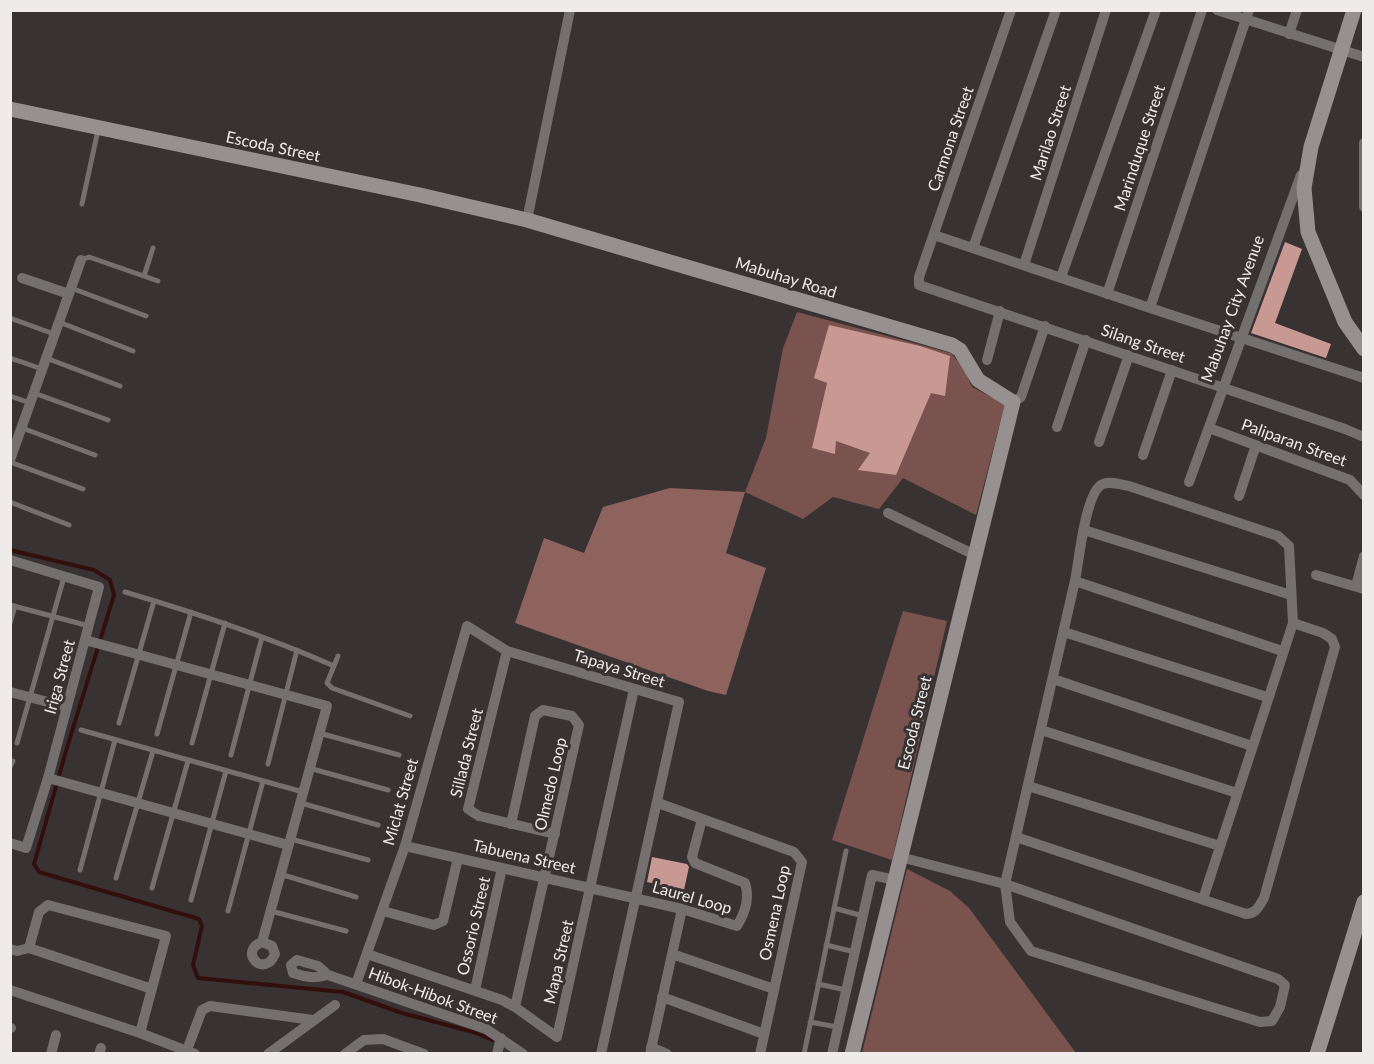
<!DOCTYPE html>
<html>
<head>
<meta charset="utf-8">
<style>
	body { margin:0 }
	#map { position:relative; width:1374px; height:1064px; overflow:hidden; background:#393232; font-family:Lato,sans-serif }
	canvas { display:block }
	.frame { position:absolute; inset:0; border:12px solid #efebeb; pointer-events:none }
</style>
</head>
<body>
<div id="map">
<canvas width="1374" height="1064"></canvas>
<div class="frame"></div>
</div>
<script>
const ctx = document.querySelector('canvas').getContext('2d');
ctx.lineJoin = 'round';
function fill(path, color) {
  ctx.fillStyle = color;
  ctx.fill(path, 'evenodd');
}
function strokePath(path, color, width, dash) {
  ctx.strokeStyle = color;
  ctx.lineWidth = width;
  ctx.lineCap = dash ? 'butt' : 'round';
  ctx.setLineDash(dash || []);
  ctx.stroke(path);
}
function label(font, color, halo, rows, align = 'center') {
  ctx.font = font + ' Lato,sans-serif';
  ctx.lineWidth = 6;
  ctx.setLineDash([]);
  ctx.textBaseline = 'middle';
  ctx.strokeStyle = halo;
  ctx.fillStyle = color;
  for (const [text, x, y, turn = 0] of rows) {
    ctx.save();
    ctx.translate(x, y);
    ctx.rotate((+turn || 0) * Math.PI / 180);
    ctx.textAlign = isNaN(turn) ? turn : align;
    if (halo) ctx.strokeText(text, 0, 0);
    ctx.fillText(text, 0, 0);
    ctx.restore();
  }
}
fill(new Path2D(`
	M797,312L951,353L964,369L972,387L1005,404L976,515L903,478L879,509L833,497L803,519L745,492L766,438L783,348Z
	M903,611L947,621L892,860L832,840Z
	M907,869L950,891L969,908L1076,1053H862Z`), '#7a534f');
fill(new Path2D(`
	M670,488L745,492L726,553L766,568L726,695L708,691L515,623L544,538L584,553L603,507Z`), '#8e625d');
strokePath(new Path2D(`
	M10,550L94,570L110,580L114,595L66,751L34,864L39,872L199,919L202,926L193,965L198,978L343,992L402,1013L473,1032L493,1040`), '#320f0d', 4);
fill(new Path2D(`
	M1285,242L1302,249L1275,323L1331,344L1326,358L1251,333Z
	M829,325L920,346L950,356L945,396L931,393L896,475L858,470L870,453L836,441L835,454L812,448L827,383L814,378Z
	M652,857L687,864L689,867L684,890L647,882Z`), '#c89892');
strokePath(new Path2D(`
	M82,204L98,130
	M81,260L89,257L158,281
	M144,276L153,248
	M71,288L146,316
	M10,318L54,334
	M59,322L133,351
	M10,358L42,369
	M46,358L120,386
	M34,393L108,420
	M10,396L30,403
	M22,428L95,455
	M10,462L83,489
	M10,502L69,525
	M125,592C196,613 266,636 334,666
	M10,605L89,626
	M10,623L15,606
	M338,656L327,683L332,688L410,716
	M119,723L154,601
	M81,730L303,792
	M319,733L399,755
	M157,734L191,612
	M17,743L64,577
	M192,743L225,623
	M231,755L262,637
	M10,761H13L10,767
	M268,764L297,650
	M309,768L388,790
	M301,803L378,825
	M291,839L368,860
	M80,870L115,740
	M280,874L356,897
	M116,878L153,751
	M152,888L188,761
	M191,900L226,771
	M834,908L863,916
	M228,911L263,781
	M271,911L346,931
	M826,945L855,952
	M818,984L846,990
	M810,1022L837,1027
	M804,1054L846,851`), '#73706f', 5);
strokePath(new Path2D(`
	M1011,10L919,277V285L1345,429L1364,437
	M1217,10L1364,57
	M1289,34L1297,10
	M1364,143V207
	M527,220L570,10
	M934,235L1150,308L1364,378
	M973,248L1056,10
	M1024,265L1106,10
	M1061,277L1156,10
	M22,278L69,294
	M1107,294L1202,10
	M1150,308L1249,10
	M987,360L1000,311
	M1013,402L1021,397L1045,326
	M1057,427L1086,340
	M1209,428L1350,480L1364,495
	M1099,442L1129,355
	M1143,455L1172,370
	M10,460L81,260
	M1189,482L1301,175
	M1239,496L1256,445
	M888,513L975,555
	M1084,530L1291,595
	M10,560L99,587L48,778L26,848L10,843
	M1316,575L1364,589
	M1075,581C1079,561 1085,496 1101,485C1109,480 1121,485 1129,486L1278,536L1289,546L1293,623
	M1356,586L1364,556
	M1064,632L1267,697
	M85,640L327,706L262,942C237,952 265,979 275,954L272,946L262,942
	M507,651L468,809L479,816L555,834
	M1053,679L1252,746
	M10,692L67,707
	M1041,730L1237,793
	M48,778L288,845
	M1028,786L1220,846
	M658,803L794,852L802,862L760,1054
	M511,824L535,716L543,710L572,716L579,725L515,1007
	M1016,837L1246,914C1257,913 1259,906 1264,898L1335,647L1332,639L1323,633L1293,623L1203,899
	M405,846L682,909L737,926C745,913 750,898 745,883L695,863L692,857L702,819
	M900,857L1005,884L1278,979L1285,985L1280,1007L1272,1021L1260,1022L1031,951L1010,922L1005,884L1075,581L1282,651
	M383,911L434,925L443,921L458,858
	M29,948L39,912L48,905L166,936L140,1033
	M10,949L17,951L29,948L152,989
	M367,954L502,1000L515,1007L557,1037L634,689
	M672,954L774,989
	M291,965L297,960L318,966L328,975L486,1029L523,1054
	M291,965L293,973C307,977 313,979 328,975
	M356,984L405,846L467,626L507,651L679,702L601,1054
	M10,990L140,1033L195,1054
	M475,990L502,868
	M662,997L764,1034
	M10,1028H11
	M651,1047L667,1054
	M187,1050L202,1010L210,1006L313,1020
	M51,1054L56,1035
	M99,1054L101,1048
	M268,1054L335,1005
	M345,1054L364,1040L383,1039L424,1054
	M497,1054L501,1038
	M650,1054L682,909
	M832,1054L872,875L895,880`), '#73706f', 10);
strokePath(new Path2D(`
	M1354,10L1311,147L1304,188L1308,232L1345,322L1364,349
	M10,109L420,195L527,220L952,345L960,350L978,380L1013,402L852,1054
	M1317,1054L1364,902`), '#969190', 15);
label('16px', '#efebeb', '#393232', [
	["Marilao Street",1051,133,-72],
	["Carmona Street",951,139,-71],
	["Escoda Street",273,147,12],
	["Marinduque Street",1140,148,-72],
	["Mabuhay Road",786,278,17],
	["Mabuhay City Avenue",1233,309,-70],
	["Silang Street",1143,344,19],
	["Paliparan Street",1294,443,20],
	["Tapaya Street",619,669,17],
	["Iriga Street",60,677,-75],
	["Escoda Street",915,723,-76],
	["Sillada Street",467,753,-76],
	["Olmedo Loop",551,784,-77],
	["Miclat Street",401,802,-74],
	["Tabuena Street",524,857,13],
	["Laurel Loop",692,898,16],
	["Osmena Loop",775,913,-78],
	["Ossorio Street",474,926,-77],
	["Mapa Street",559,962,-77],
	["Hibok-Hibok Street",433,996,20]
]);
</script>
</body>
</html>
